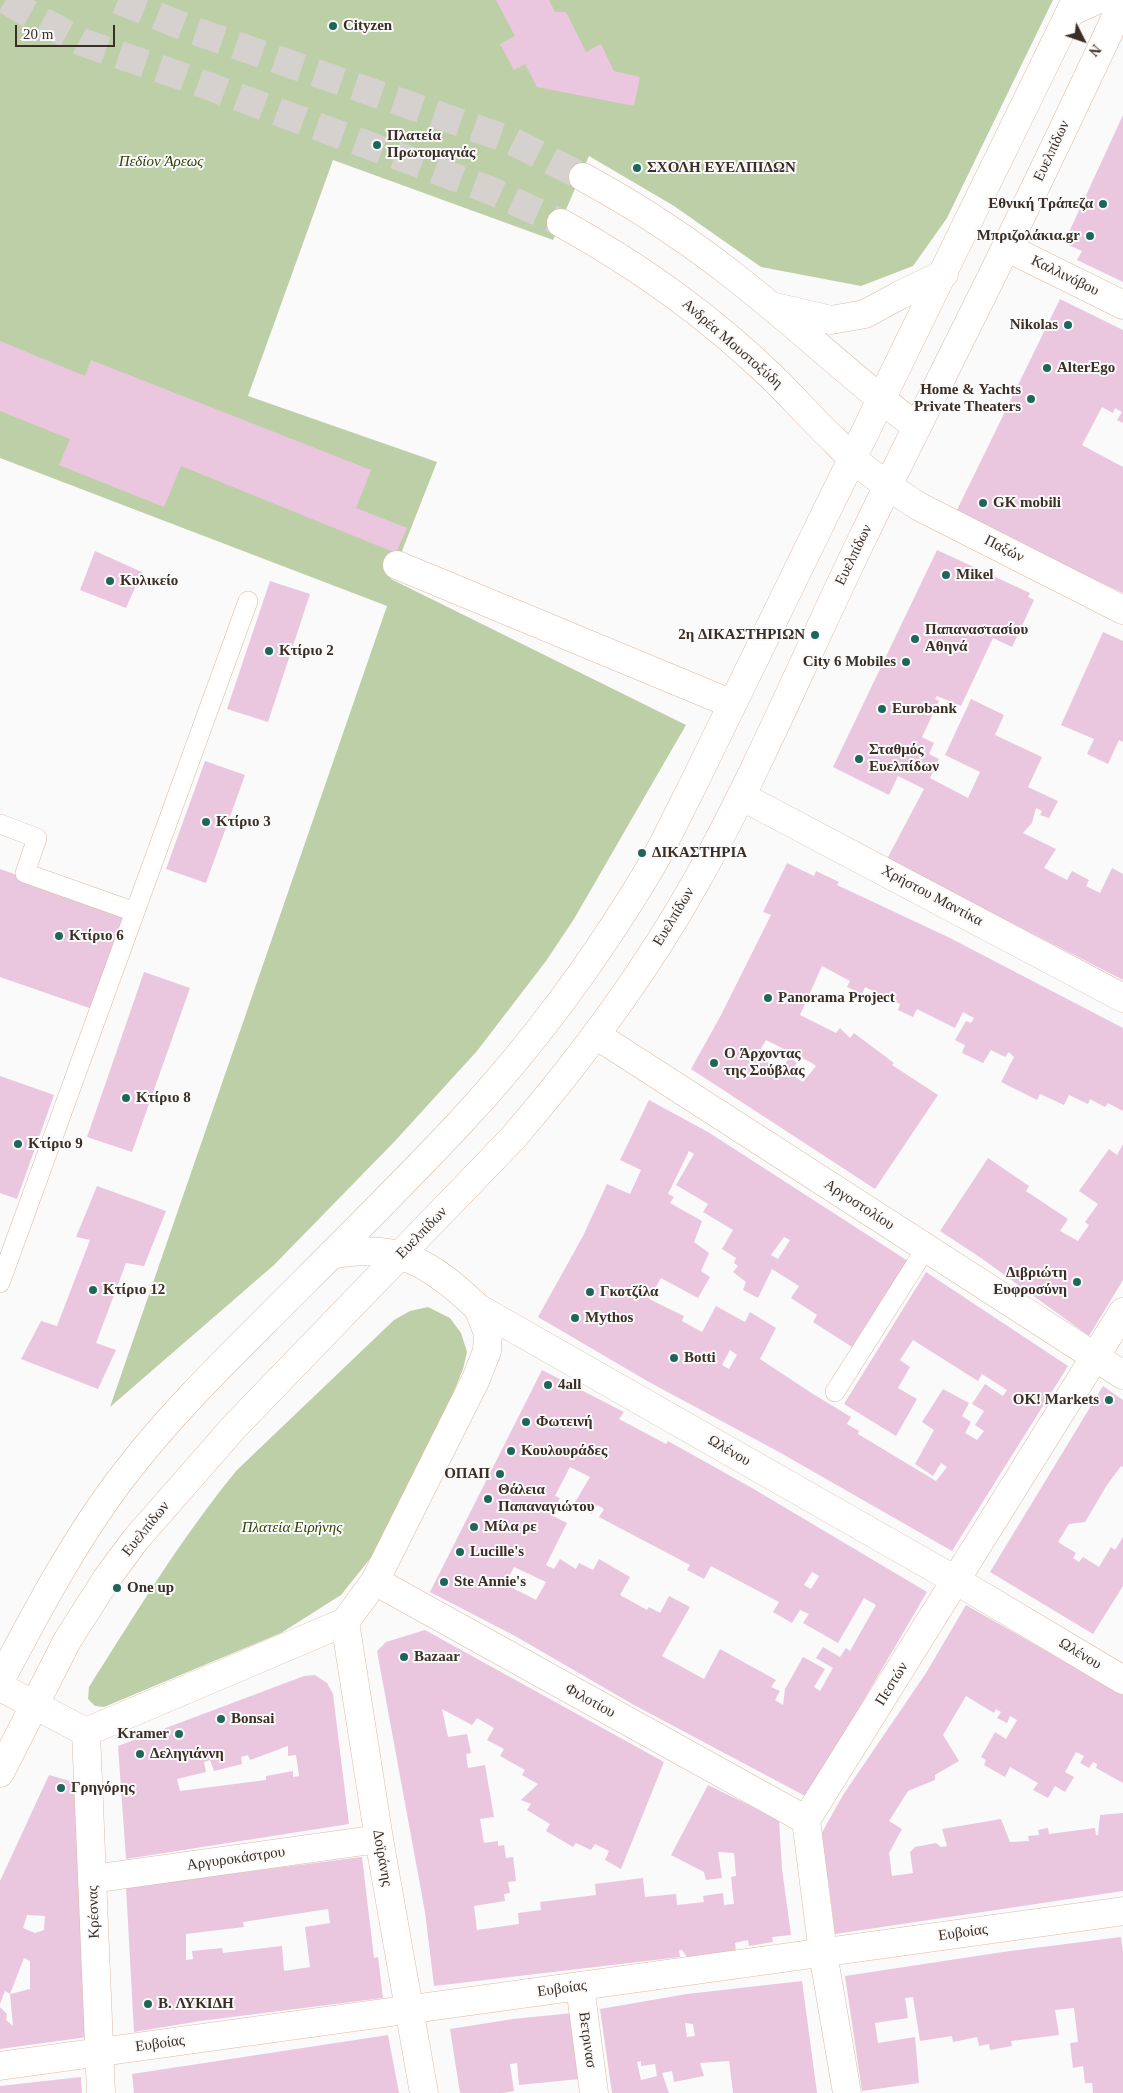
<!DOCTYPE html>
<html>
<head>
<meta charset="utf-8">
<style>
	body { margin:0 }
	#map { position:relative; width:1123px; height:2093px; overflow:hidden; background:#fafafa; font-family:"Times New Roman",serif }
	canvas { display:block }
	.north { position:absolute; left:1058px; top:15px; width:50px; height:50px; -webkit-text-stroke:4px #fafafa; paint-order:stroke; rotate:131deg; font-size:14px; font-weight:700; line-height:20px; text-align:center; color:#3b2e25 }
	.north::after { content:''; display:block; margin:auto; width:18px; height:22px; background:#3b2e25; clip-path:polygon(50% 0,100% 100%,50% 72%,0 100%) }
	.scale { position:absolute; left:15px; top:25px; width:100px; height:22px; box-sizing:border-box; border:2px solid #3b2e25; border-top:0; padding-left:6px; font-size:15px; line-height:18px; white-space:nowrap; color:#3b2e25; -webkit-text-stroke:4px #fafafa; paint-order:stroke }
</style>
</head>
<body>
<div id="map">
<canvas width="1123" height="2093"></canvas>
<div class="north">N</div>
<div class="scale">20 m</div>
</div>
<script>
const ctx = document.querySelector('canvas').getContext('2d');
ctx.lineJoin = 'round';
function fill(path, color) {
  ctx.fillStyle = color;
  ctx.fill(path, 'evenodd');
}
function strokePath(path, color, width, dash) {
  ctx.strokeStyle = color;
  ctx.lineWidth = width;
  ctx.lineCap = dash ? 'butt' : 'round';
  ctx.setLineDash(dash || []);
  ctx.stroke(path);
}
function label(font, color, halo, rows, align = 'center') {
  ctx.font = font + ' "Times New Roman",serif';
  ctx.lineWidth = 4;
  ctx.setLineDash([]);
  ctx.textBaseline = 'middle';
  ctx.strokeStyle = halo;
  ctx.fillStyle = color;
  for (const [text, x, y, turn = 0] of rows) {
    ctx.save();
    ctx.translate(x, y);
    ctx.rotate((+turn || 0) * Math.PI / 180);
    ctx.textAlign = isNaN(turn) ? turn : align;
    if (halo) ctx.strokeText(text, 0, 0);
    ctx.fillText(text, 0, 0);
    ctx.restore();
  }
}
fill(new Path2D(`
	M0,0H1053L947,218L913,266L861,286L761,267L674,206L589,156L553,240L333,160L248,396L437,462L391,579L686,725L574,919L546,961L477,1051L395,1141L274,1265L110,1407L387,606L0,458Z
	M428,1307L450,1318L461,1333L467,1352L463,1369L423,1467L377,1550L341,1595L281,1633L104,1707L95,1706L88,1699L89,1687C136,1613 181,1538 237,1470L394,1320L410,1311Z`), '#bdcfa7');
fill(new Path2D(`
	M496,0H549L555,12H566L586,52L601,44L614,71L640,77L634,106L537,87L525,64L514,70L500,44L515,36Z
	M1123,115V282L1077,260L1082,251L1064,243Z
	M1060,299L1123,330V423L1117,420L1122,412L1115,408L1113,413L1102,407L1082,445L1123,467V593L955,514Z
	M0,341L85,376L91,360L371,470L356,508L407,528L396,553L181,466L164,507L59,465L70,439L0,411Z
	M937,550L1030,593L1028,597L1034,600L1012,647L993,638L961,706L937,696L935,699L939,701L922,737L934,743L929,754L939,759L930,778L968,798L980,772L945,755L971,699L1004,715L995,735L1042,757L1028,787L1058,801L1049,818L1040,815L1042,811L1036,808L1032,823L1023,833L1056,849L1044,868L1067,880L1072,871L1089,880L1086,886L1100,893L1112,868L1123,874V980L887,859L924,789L898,776L889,795L833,767Z
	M95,551L142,572L126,608L80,590Z
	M270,581L310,594L268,722L227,709Z
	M1103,632L1123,641V742L1119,740L1108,764L1087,754L1094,739L1061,725Z
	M205,761L245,775L206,883L166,869Z
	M787,863L814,876L816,871L839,882L837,885L950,938L1123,1028V1111L1108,1103L1105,1107L1090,1099L1088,1104L1069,1095L1064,1105L1040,1094L1037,1100L1001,1082L1014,1057L1009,1052L1005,1057L991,1050L983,1063L962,1053L965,1045L955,1040L966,1021L971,1023L974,1018L963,1012L955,1028L917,1009L913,1017L898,1010L900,1004L865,987L862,994L847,987L850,981L822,966L800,1015L836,1033L840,1028L850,1038L854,1033L894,1063L892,1065L938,1095L875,1189L691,1069L720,1017L771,915L763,912ZM766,1040L812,1063L816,1066L803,1082L789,1073L797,1063L790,1057L780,1070L757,1055Z
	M0,869L126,913L92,1009L0,977Z
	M144,972L190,988L132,1152L87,1137Z
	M0,1076L54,1095L17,1199L0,1193Z
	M649,1100L708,1132L908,1261L852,1347L813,1322L817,1315L791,1298L799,1286L772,1269L758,1298L743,1290L746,1282L733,1272L738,1266L734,1263L736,1258L722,1249L733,1230L703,1212L708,1204L676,1185L694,1154L689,1151L668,1194L674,1197L670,1203L702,1221L694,1242L709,1253L701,1271L710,1277L698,1298L661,1278L649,1299L684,1316L682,1321L702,1332L716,1306L745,1322L750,1312L776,1328L760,1359L813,1394L851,1417L847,1424L859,1431L858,1434L936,1481L947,1467L941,1463L933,1476L915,1464L934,1430L922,1422L943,1389L969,1403L962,1416L971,1422L965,1433L977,1440L984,1431L975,1425L984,1411L972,1404L985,1384L1003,1396L1007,1390L982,1374L978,1381L913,1340L900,1360L910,1367L898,1388L917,1399L896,1436L844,1404L926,1272L1068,1366L952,1551L779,1452L649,1382L538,1317L583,1236L607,1184L630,1194L641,1170L620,1160ZM784,1237L790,1240L778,1259L771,1255ZM730,1350L737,1355L729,1369L722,1365Z
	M1123,1144V1280L1089,1336L981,1258L940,1231L988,1158L1029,1186L1026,1191L1068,1219L1060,1231L1078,1241L1089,1225L1085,1222L1098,1204L1079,1191L1109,1149L1117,1155Z
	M97,1186L166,1211L144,1266L126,1263L96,1343L116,1350L98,1389L21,1359L41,1321L57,1326L90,1240L76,1237Z
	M542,1370L624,1412L619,1419L666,1444L668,1441L752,1488L927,1592L807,1797L634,1705L515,1636L430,1592ZM570,1467L590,1477L574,1504L592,1514L597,1505L604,1509L599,1517L690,1565L687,1570L704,1579L711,1566L779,1602L773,1612L792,1623L800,1610L809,1614L803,1623L838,1643L864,1598L876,1605L850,1651L846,1648L840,1657L823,1647L816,1658L833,1668L820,1691L814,1687L825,1669L803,1657L785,1689L783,1705L775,1700L780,1691L771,1687L776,1680L720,1649L704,1679L662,1656L690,1607L669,1596L660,1613L649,1607L647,1610L620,1595L630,1577L599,1559L593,1570L579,1563L576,1569L560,1559L554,1569L546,1565L567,1523L551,1515L560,1498L555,1496ZM514,1567L546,1582L536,1600L505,1584ZM812,1572L819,1576L811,1589L804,1585Z
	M1103,1386L1123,1400V1467L1121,1466L1107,1485L1085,1522L1069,1524L1058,1542L1076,1553L1073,1558L1079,1562L1083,1557L1099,1567L1111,1547L1115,1550L1123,1537V1586L1093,1634L990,1572Z
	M966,1605L1123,1695V1783L1096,1768L1097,1764L1093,1762L1089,1768L1080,1763L1084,1756L1076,1752L1065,1772L1074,1777L1065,1792L1055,1786L1048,1798L1033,1790L1038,1783L1010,1767L1005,1777L984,1765L986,1760L981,1757L995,1732L1006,1739L1017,1720L1010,1716L1007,1723L997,1718L1001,1712L996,1709L994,1713L966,1696L943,1735L959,1761L935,1775V1780L908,1791L889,1821L902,1829L889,1853L892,1876L913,1873L910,1852L915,1847L936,1843L941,1847L947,1846L942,1829L1001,1819L1010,1842L1029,1841L1028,1836L1039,1835L1038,1830L1048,1828L1049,1834L1095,1828L1096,1835H1098L1100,1815L1123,1813V1891L835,1934L828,1878L820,1879L816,1843L843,1795L926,1673Z
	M425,1630L664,1762L621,1869L605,1860L609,1851L595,1844L591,1850L576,1843L573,1847L546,1831L550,1824L527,1810L531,1804L521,1800L538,1784L522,1775L525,1770L500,1756L504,1749L487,1740L494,1728L477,1718L472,1725L442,1709L448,1737L467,1734L471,1753L466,1754L468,1768L485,1765L494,1817L480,1819L484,1843L498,1841V1846L504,1845L506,1858L513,1857L516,1881L508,1882L510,1893L504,1894L505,1901L474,1906L477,1930L519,1924L518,1913L541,1910L540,1902L596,1895L595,1884L643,1878L645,1897L676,1894L677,1905L704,1902L703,1896L723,1893L724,1905L734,1904L731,1877L736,1876L734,1853L718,1852L722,1878L706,1880L704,1872L671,1855L708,1785L779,1820L782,1869L791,1935L772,1937L773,1942L749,1946L748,1940L735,1943L736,1951L687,1957L682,1950H679L680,1957L434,1986L425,1912L377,1651L386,1642Z
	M315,1675L327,1683L333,1694L349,1824L126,1859L118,1746L304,1676ZM288,1746V1756L296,1755L299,1776L293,1777V1771L266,1776V1780L180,1791L177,1779L206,1772L204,1762L210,1760L214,1771L242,1764L241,1757L248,1755L250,1760Z
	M49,1775L77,1783L87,2037L0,2049V2007L7,2014L6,2020L13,2026L10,1994L30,1989V1961L24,1958L10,1994L5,1991L0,2004V1881ZM27,1915L45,1916L44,1930L35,1933L23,1928Z
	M362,1857L374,1958L378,1957L383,1998L200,2021L134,2032L126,1887ZM328,1909L330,1923L305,1927L310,1967L284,1971L282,1946L223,1953L222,1948L192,1951L193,1959L186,1960V1934L244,1927L243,1922Z
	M1121,1937L1123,1953V2093H1093L1092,2083H1085L1083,2066L1073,2068L1070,2043L1078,2042L1074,2008L1055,2010L1059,2035L1011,2041L1012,2046L990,2050L989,2044L979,2046L977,2037L953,2042L952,2036L920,2041L913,1997L905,1998L908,2018L875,2023L878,2043L915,2037L919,2083L862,2091L845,1976L1003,1952Z
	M802,1981L817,2093H733L729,2061L700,2063L704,2076L674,2082L672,2071L662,2073L669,2093H612L600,2009L687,1994ZM685,2023L693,2024L695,2036L687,2037ZM641,2061V2066L655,2064L657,2076L641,2080L637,2062Z
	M573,2013L579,2079L519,2085L517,2063L510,2064L514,2091L503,2093H460L450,2029L513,2019Z
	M388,2035L399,2093H134L132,2074Z
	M81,2077L82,2093H0V2086Z`), '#eac7df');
strokePath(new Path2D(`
	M6,0L26,12L82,42L181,76L492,191L561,223
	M118,0L195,31L510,140L583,177`), '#d4d1cf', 28, [28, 14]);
const service = new Path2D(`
	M0,824L37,838L25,873L135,912
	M0,1283L248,601
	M835,1392L926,1248`);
const minor = new Path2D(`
	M1070,12L1097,0
	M561,223C637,265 709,316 772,377C794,398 814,422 836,442
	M1006,247L1123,305
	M888,486L918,506L1123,610
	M397,565L732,704
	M741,796L1123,998
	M596,1035L1123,1375
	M331,1255C397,1242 431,1263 478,1308L957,1581L1123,1680
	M375,1581L806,1820
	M345,1622L379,1839L424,2093
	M0,1687L86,1732
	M86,1732L345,1622L375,1581L476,1379L487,1351L488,1333L478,1308
	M86,1732L101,2093
	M92,1879L379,1839
	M580,1986L594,2093
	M0,2066L1123,1911
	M847,2093L823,1953L806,1820L1123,1312`);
const tertiary = new Path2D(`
	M583,177C636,206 687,239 735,277C797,325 854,380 917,427
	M836,442L852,459L888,486`);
const secondary = new Path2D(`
	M771,306L831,320L865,314L900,295L944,274
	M0,1681C38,1609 77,1535 127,1471C171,1414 223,1363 274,1312C336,1250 398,1189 458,1125C532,1046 597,958 652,865C666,840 678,814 691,789L1076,0
	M0,1773L67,1641L107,1578L136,1539L235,1426L512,1139C581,1059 645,973 697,880C759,769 808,650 864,535C910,439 959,344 1005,249C1046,167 1084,85 1123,2`);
strokePath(service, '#dcbaa3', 20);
strokePath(minor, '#dcbaa3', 29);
strokePath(tertiary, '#dcbaa3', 29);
strokePath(secondary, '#dcbaa3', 29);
strokePath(service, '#fff', 19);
strokePath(minor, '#fff', 28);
strokePath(tertiary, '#fff', 28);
strokePath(secondary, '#fff', 28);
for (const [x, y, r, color] of [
	[333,26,5,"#1e665b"],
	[377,145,5,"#1e665b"],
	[637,168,5,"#1e665b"],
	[1103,204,5,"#1e665b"],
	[1090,236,5,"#1e665b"],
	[1068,325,5,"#1e665b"],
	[1047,368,5,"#1e665b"],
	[1031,399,5,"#1e665b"],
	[983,503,5,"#1e665b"],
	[946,575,5,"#1e665b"],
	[110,581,5,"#1e665b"],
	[815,635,5,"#1e665b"],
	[915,639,5,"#1e665b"],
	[269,651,5,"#1e665b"],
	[906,662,5,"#1e665b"],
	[882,709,5,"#1e665b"],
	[859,759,5,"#1e665b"],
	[206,822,5,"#1e665b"],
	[642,853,5,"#1e665b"],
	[59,936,5,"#1e665b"],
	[768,998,5,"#1e665b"],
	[714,1063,5,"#1e665b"],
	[126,1098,5,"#1e665b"],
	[18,1144,5,"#1e665b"],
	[1077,1282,5,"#1e665b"],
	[93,1290,5,"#1e665b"],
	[590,1292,5,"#1e665b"],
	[575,1318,5,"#1e665b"],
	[674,1358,5,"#1e665b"],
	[548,1385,5,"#1e665b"],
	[1109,1400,5,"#1e665b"],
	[526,1422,5,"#1e665b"],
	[511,1451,5,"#1e665b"],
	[500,1474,5,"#1e665b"],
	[488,1499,5,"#1e665b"],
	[474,1527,5,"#1e665b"],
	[460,1552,5,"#1e665b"],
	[444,1582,5,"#1e665b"],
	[117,1588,5,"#1e665b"],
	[404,1657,5,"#1e665b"],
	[221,1719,5,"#1e665b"],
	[179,1734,5,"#1e665b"],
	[140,1754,5,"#1e665b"],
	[61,1788,5,"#1e665b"],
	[148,2004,5,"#1e665b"]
]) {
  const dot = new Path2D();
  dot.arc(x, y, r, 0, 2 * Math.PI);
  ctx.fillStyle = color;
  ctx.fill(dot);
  strokePath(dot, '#fafafa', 2);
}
label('bold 15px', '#3b2e25', '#fafafa', [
	["Cityzen",343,26],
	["Πλατεία",387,136],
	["Πρωτομαγιάς",387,153],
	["ΣΧΟΛΗ ΕΥΕΛΠΙΔΩΝ",647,168],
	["Εθνική Τράπεζα",1093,204,"right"],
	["Μπριζολάκια.gr",1080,236,"right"],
	["Nikolas",1058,325,"right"],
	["AlterEgo",1057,368],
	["Home & Yachts",1021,390,"right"],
	["Private Theaters",1021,407,"right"],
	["GK mobili",993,503],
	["Mikel",956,575],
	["Κυλικείο",120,581],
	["Παπαναστασίου",925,630],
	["Αθηνά",925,647],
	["2η ΔΙΚΑΣΤΗΡΙΩΝ",805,635,"right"],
	["Κτίριο 2",279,651],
	["City 6 Mobiles",896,662,"right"],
	["Eurobank",892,709],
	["Σταθμός",869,750],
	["Ευελπίδων",869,767],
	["Κτίριο 3",216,822],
	["ΔΙΚΑΣΤΗΡΙΑ",652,853],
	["Κτίριο 6",69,936],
	["Panorama Project",778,998],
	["Ο Άρχοντας",724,1054],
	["της Σούβλας",724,1071],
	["Κτίριο 8",136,1098],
	["Κτίριο 9",28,1144],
	["Διβριώτη",1067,1273,"right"],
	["Ευφροσύνη",1067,1290,"right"],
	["Κτίριο 12",103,1290],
	["Γκοτζίλα",600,1292],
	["Mythos",585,1318],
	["Botti",684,1358],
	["4all",558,1385],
	["OK! Markets",1099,1400,"right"],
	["Φωτεινή",536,1422],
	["Κουλουράδες",521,1451],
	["ΟΠΑΠ",490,1474,"right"],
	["Θάλεια",498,1490],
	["Παπαναγιώτου",498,1507],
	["Μίλα ρε",484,1527],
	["Lucille's",470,1552],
	["Ste Annie's",454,1582],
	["One up",127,1588],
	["Bazaar",414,1657],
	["Bonsai",231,1719],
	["Kramer",169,1734,"right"],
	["Δεληγιάννη",150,1754],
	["Γρηγόρης",71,1788],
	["Β. ΛΥΚΙΔΗ",158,2004]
], 'left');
label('15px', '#3b2e25', '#fafafa', [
	["Ευελπίδων",1052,151,-65],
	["Καλλινόβου",1065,276,26],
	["Ανδρέα Μουστοξύδη",732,344,41],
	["Παξών",1004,549,27],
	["Ευελπίδων",854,555,-64],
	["Χρήστου Μαντίκα",932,896,28],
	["Ευελπίδων",674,917,-59],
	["Αργοστολίου",859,1205,33],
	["Ευελπίδων",422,1233,-46],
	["Ωλένου",729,1451,30],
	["Ευελπίδων",146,1529,-51],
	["Ωλένου",1080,1654,31],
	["Πεστών",892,1684,-58],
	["Φιλοτίου",590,1701,29],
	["Δοϊράνης",382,1858,80],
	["Αργυροκάστρου",236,1859,-8],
	["Κρέσνας",94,1912,-92],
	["Ευβοίας",963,1933,-8],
	["Ευβοίας",562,1989,-8],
	["Βετρινασ",587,2040,82],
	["Ευβοίας",160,2044,-8]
]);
label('italic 15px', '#2b4001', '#fafafa', [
	["Πεδίον Άρεως",161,162],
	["Πλατεία Ειρήνης",292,1528]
]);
</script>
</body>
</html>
